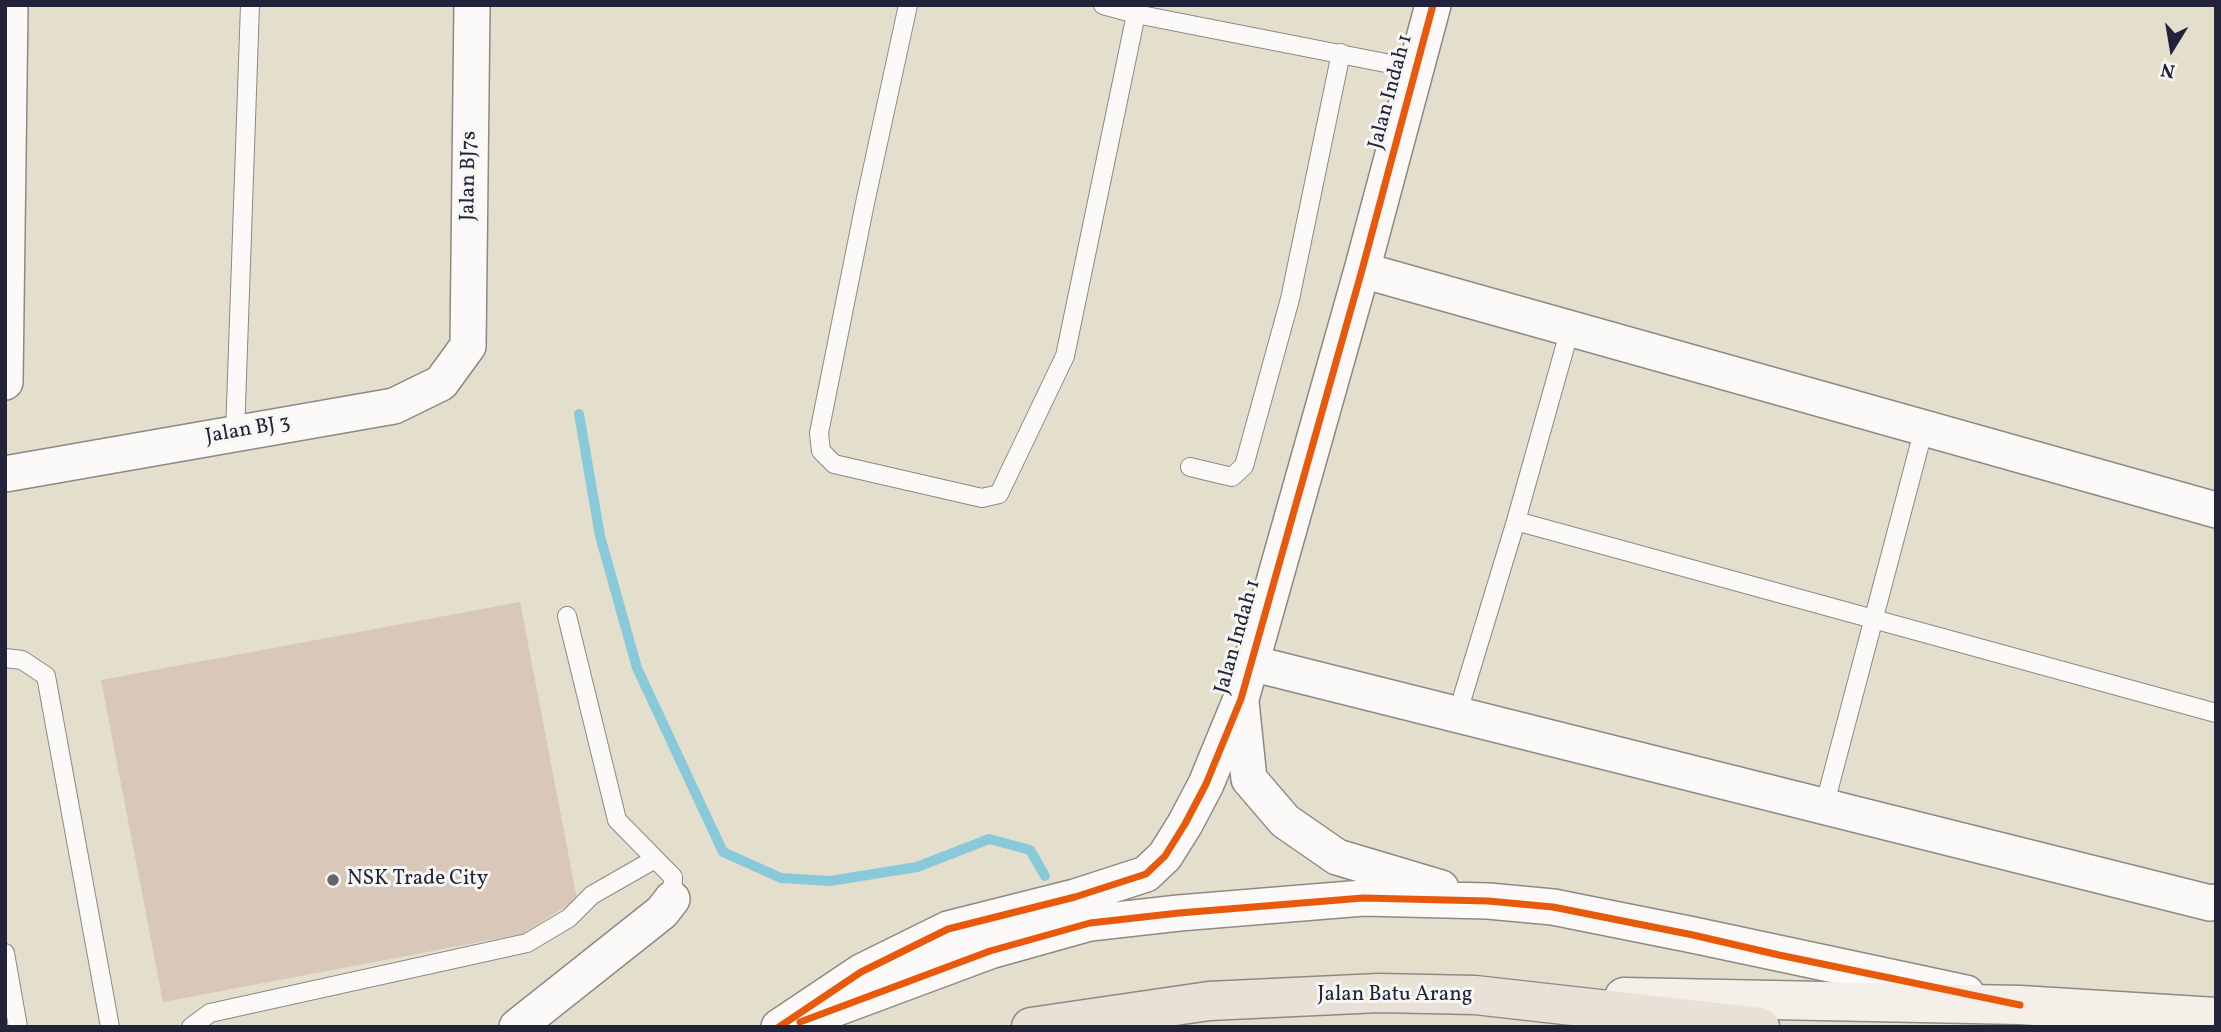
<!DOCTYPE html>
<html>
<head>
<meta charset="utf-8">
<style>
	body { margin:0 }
	#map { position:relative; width:2221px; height:1032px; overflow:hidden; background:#e4decd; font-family:Vollkorn,serif }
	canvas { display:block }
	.frame { position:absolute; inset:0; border:7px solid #22223b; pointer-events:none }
	.north { position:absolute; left:2137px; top:14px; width:70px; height:70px; -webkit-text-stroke:5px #f6f6f2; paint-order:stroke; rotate:191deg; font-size:19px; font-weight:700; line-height:28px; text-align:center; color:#22223b }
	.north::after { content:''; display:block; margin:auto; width:24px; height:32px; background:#22223b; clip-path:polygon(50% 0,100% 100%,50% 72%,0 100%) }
</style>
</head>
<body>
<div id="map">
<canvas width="2221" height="1032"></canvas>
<div class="frame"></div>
<div class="north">N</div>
</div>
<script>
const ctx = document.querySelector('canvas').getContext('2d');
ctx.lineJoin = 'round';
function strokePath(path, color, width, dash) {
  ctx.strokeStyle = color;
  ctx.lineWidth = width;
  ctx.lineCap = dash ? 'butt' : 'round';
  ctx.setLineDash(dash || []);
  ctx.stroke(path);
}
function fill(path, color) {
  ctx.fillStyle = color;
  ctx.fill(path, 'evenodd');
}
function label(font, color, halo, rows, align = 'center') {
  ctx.font = font + ' Vollkorn,serif';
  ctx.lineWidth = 6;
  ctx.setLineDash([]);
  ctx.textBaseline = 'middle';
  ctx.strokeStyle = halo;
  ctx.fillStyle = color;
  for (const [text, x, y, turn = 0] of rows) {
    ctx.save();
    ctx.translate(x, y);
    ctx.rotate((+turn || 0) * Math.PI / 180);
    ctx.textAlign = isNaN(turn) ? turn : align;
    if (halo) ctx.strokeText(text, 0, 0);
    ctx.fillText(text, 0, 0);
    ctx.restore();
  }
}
strokePath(new Path2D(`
	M579,414L600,536L637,668L723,852L781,878L830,881L917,867L989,839L1030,850L1045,876`), '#88cad9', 10);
fill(new Path2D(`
	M520,602L577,899L522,934L163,1002L101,680Z`), '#d9c7b9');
const lane = new Path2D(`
	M908,5L865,203L819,433L821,451L834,464L982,498L999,494L1065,356L1136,14
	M1103,5L1136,14L1416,69
	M235,434L250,5
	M1190,467L1232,477L1244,466L1290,299L1341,53
	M1516,521L2216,713
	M567,616L617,820L673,877L672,899
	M5,658L22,660L46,676L110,1027
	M1457,715L1516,521L1570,329
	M1824,807L1924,428
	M5,953L18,1027
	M191,1027L210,1013L527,943L569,918L592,895L655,859`);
const street = new Path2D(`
	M1362,270L2216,510
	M5,382L10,5
	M5,474L394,406L441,383L468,346L472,5
	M1251,663L2210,903L2216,902
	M1241,702L1249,779L1285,821L1337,857L1441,888
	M826,1012L990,951L1090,923L1179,913L1363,898L1488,901L1553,907L1693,935L1966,993
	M517,1027L662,912L672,899
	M779,1027L861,972L948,929L1075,897L1146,874L1165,856L1185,824L1206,784L1241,699L1362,270L1433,5`);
const secondary = new Path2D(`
	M1624,997L2020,1005L2216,1017`);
const primary = new Path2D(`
	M1031,1027L1209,1001L1379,993L1475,995L1760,1027`);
strokePath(lane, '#8d8985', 20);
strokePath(street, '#8d8985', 38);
strokePath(secondary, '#8d8985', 41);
strokePath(primary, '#8d8985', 41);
strokePath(lane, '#fbfaf8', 18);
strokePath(street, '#fbfaf8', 35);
strokePath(secondary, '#f4f0e9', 38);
strokePath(primary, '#e9e1d5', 38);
strokePath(new Path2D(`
	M800,1022L990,951L1090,923L1179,913L1363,898L1488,901L1553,907L1693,935L1779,955L2020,1005
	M779,1027L861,972L948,929L1075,897L1146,874L1165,856L1185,824L1206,784L1241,699L1362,270L1433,5`), '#e8590c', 7);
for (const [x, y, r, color] of [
	[333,880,7,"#66646e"]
]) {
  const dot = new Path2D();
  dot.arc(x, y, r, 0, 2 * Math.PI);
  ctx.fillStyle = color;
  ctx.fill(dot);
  strokePath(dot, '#f6f6f2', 2.5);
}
label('21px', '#22223b', '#f6f6f2', [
	["Jalan Indah 1",1392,92,-75],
	["Jalan BJ7s",470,176,-89],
	["Jalan BJ 3",248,431,-10],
	["Jalan Indah 1",1239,637,-74],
	["Jalan Batu Arang",1395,996]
]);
label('21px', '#22223b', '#f6f6f2', [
	["NSK Trade City",347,880]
], 'left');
</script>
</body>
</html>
